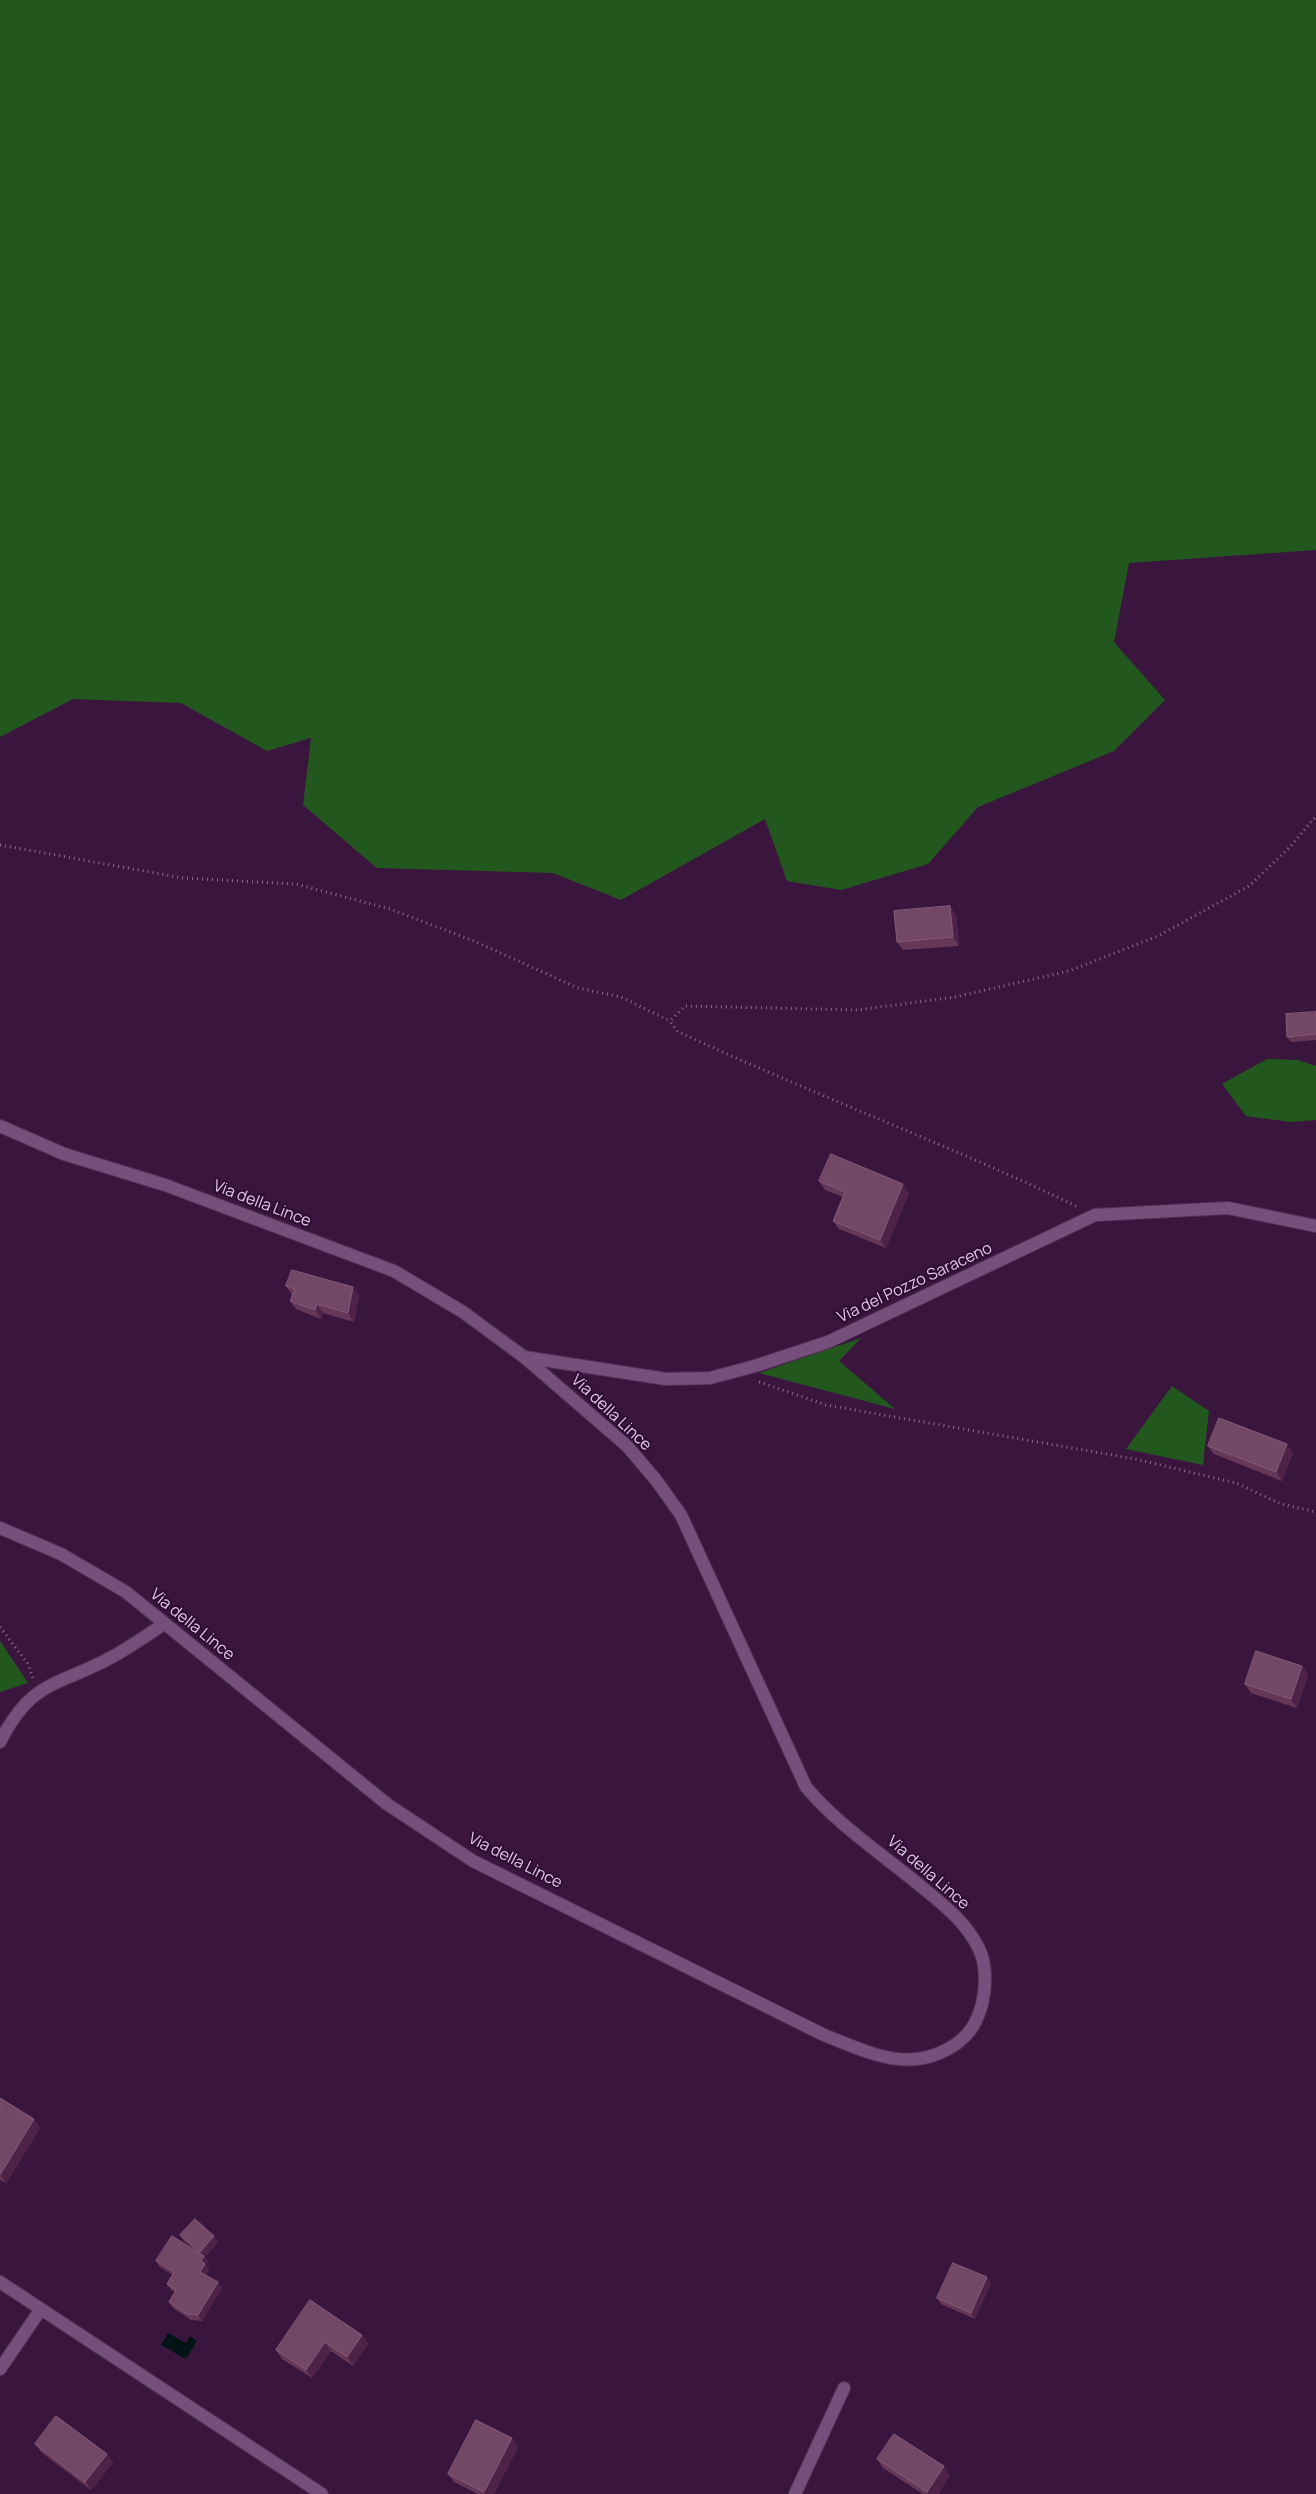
<!DOCTYPE html>
<html>
<head>
<meta charset="utf-8">
<style>
	body { margin:0 }
	canvas { display:block; background:#3a163f }
</style>
</head>
<body>
<canvas width="1316" height="2494"></canvas>
<script>
const ctx = document.querySelector('canvas').getContext('2d');
ctx.lineJoin = 'round';
function fill(path, color) {
  ctx.fillStyle = color;
  ctx.fill(path, 'evenodd');
}
function strokePath(path, color, width, dash) {
  ctx.strokeStyle = color;
  ctx.lineWidth = width;
  ctx.lineCap = dash ? 'butt' : 'round';
  ctx.setLineDash(dash || []);
  ctx.stroke(path);
}
function label(font, color, halo, rows, align = 'center') {
  ctx.font = font + ' Manrope,sans-serif';
  ctx.lineWidth = 4;
  ctx.setLineDash([]);
  ctx.textBaseline = 'middle';
  ctx.strokeStyle = halo;
  ctx.fillStyle = color;
  for (const [text, x, y, turn = 0] of rows) {
    ctx.save();
    ctx.translate(x, y);
    ctx.rotate((+turn || 0) * Math.PI / 180);
    ctx.textAlign = isNaN(turn) ? turn : align;
    if (halo) ctx.strokeText(text, 0, 0);
    ctx.fillText(text, 0, 0);
    ctx.restore();
  }
}
fill(new Path2D(`
	M0,0H1316V550L1129,563L1114,642L1165,700L1114,751L978,807L928,864L841,890L787,881L765,819L621,900L553,873L377,868L303,805L311,738L267,751L181,703L73,699L0,737Z
	M1267,1059L1298,1060L1316,1066V1120L1290,1122L1246,1116L1222,1084Z
	M861,1338L839,1361L895,1409L759,1373Z
	M1172,1386L1209,1411L1203,1465L1126,1449Z
	M0,1641L28,1683L0,1692Z`), '#22571d');
fill(new Path2D(`
	M168,2333L186,2343L190,2336L197,2341L186,2359L161,2345Z`), '#041314');
const minor = new Path2D(`
	M524,1357L666,1379L710,1378L755,1366L828,1342L1095,1215L1228,1208L1316,1226
	M0,1742C32,1679 57,1687 112,1657C130,1647 147,1635 164,1624
	M0,2282L322,2494
	M0,2369L41,2309
	M795,2494L844,2388`);
const tertiary = new Path2D(`
	M0,1126L64,1154L165,1185L394,1271L463,1312L524,1357L627,1446L656,1480L681,1515L806,1787C837,1824 879,1852 917,1883C940,1902 966,1921 979,1949C987,1965 986,1988 982,2004C977,2022 971,2033 956,2044C911,2075 870,2053 824,2035L473,1861L387,1804L126,1592L61,1554L0,1528`);
strokePath(minor, '#523556', 14);
strokePath(tertiary, '#523556', 14);
strokePath(new Path2D(`
	M0,845L183,878L296,884L390,909L474,941L578,988L621,997L670,1021
	M1076,1206C945,1143 809,1093 677,1031L670,1021L685,1006L858,1010L955,997L1069,971L1158,936L1249,886L1290,847L1316,816
	M759,1382L826,1405L1135,1459L1236,1483L1281,1504L1316,1512
	M0,1627L28,1664L33,1679`), '#8b6d8f', 3, [1, 4]);
strokePath(minor, '#764f7c', 12);
strokePath(tertiary, '#764f7c', 12);
fill(new Path2D(`
	M956,915L959,946L903,950L897,942Z
	M1316,1012V1040L1291,1042L1287,1037Z
	M819,1181L909,1193L886,1248L839,1229L833,1221L843,1197L825,1190Z
	M286,1286L359,1295L354,1322L323,1313L321,1319L296,1309L290,1301L292,1295Z
	M1208,1446L1293,1453L1282,1481L1214,1454Z
	M1302,1666L1308,1675L1297,1708L1251,1693L1245,1684Z
	M0,2098L34,2119L40,2128L6,2183L0,2180Z
	M180,2235L218,2242L205,2257L208,2262L206,2265L209,2269L206,2275L218,2282L222,2288L202,2321L191,2320L173,2308L169,2302L175,2292L171,2290L167,2284L173,2275L160,2267L156,2261L196,2251L184,2241Z
	M991,2283L975,2319L941,2304L937,2298Z
	M362,2335L368,2344L353,2366L331,2351L312,2378L282,2359L276,2350Z
	M35,2444L107,2454L113,2463L91,2490L41,2452Z
	M518,2447L494,2494H478L454,2482L448,2474Z
	M877,2459L950,2475L938,2494H923L883,2468Z`), '#663757');
fill(new Path2D(`
	M950,906L956,915L959,946L953,937Z
	M903,1184L909,1193L886,1248L880,1240Z
	M353,1287L359,1295L354,1322L348,1313Z
	M317,1304L323,1313L321,1319L315,1310Z
	M1287,1444L1293,1453L1282,1481L1276,1472Z
	M1302,1666L1308,1675L1297,1708L1291,1699Z
	M34,2119L40,2128L6,2183L0,2175Z
	M214,2236L218,2242L205,2257L208,2262L206,2265L209,2269L204,2277L200,2272L201,2261L203,2257L200,2252Z
	M987,2277L991,2283L975,2319L971,2313Z
	M218,2282L222,2288L202,2321L198,2315Z
	M362,2335L368,2344L353,2366L347,2357Z
	M325,2342L331,2351L312,2378L306,2370Z
	M512,2438L518,2447L494,2494H486L484,2492Z
	M107,2454L113,2463L91,2490L85,2482Z
	M944,2466L950,2475L938,2494H929L927,2492Z`), '#4f2347');
const building = new Path2D(`
	M950,906L953,937L897,942L894,911Z
	M1316,1012V1034L1287,1037L1286,1014Z
	M831,1154L903,1184L880,1240L833,1221L845,1192L819,1181Z
	M292,1270L353,1287L348,1313L317,1304L315,1310L290,1301L295,1289L286,1286Z
	M1219,1418L1287,1444L1276,1472L1208,1446Z
	M1256,1651L1302,1666L1291,1699L1245,1684Z
	M0,2098L34,2119L0,2175Z
	M195,2219L214,2236L200,2252L180,2235Z
	M172,2236L204,2256L201,2261L205,2264L200,2272L218,2282L198,2315L187,2314L169,2302L176,2290L167,2284L174,2272L156,2261Z
	M953,2263L987,2277L971,2313L937,2298Z
	M310,2300L362,2335L347,2357L325,2342L306,2370L276,2350Z
	M56,2416L107,2454L85,2482L35,2444Z
	M476,2420L512,2438L484,2492L448,2474Z
	M894,2434L944,2466L927,2492L877,2459Z`);
fill(building, '#734766');
strokePath(building, '#845b79', 1);
label('16px', '#e0cae3', '#2f0c35', [
	["Via della Lince",262,1204,21],
	["Via del Pozzo Saraceno",915,1283,-25],
	["Via della Lince",611,1413,43],
	["Via della Lince",192,1625,39],
	["Via della Lince",515,1861,27],
	["Via della Lince",928,1873,41]
]);
</script>
</body>
</html>
